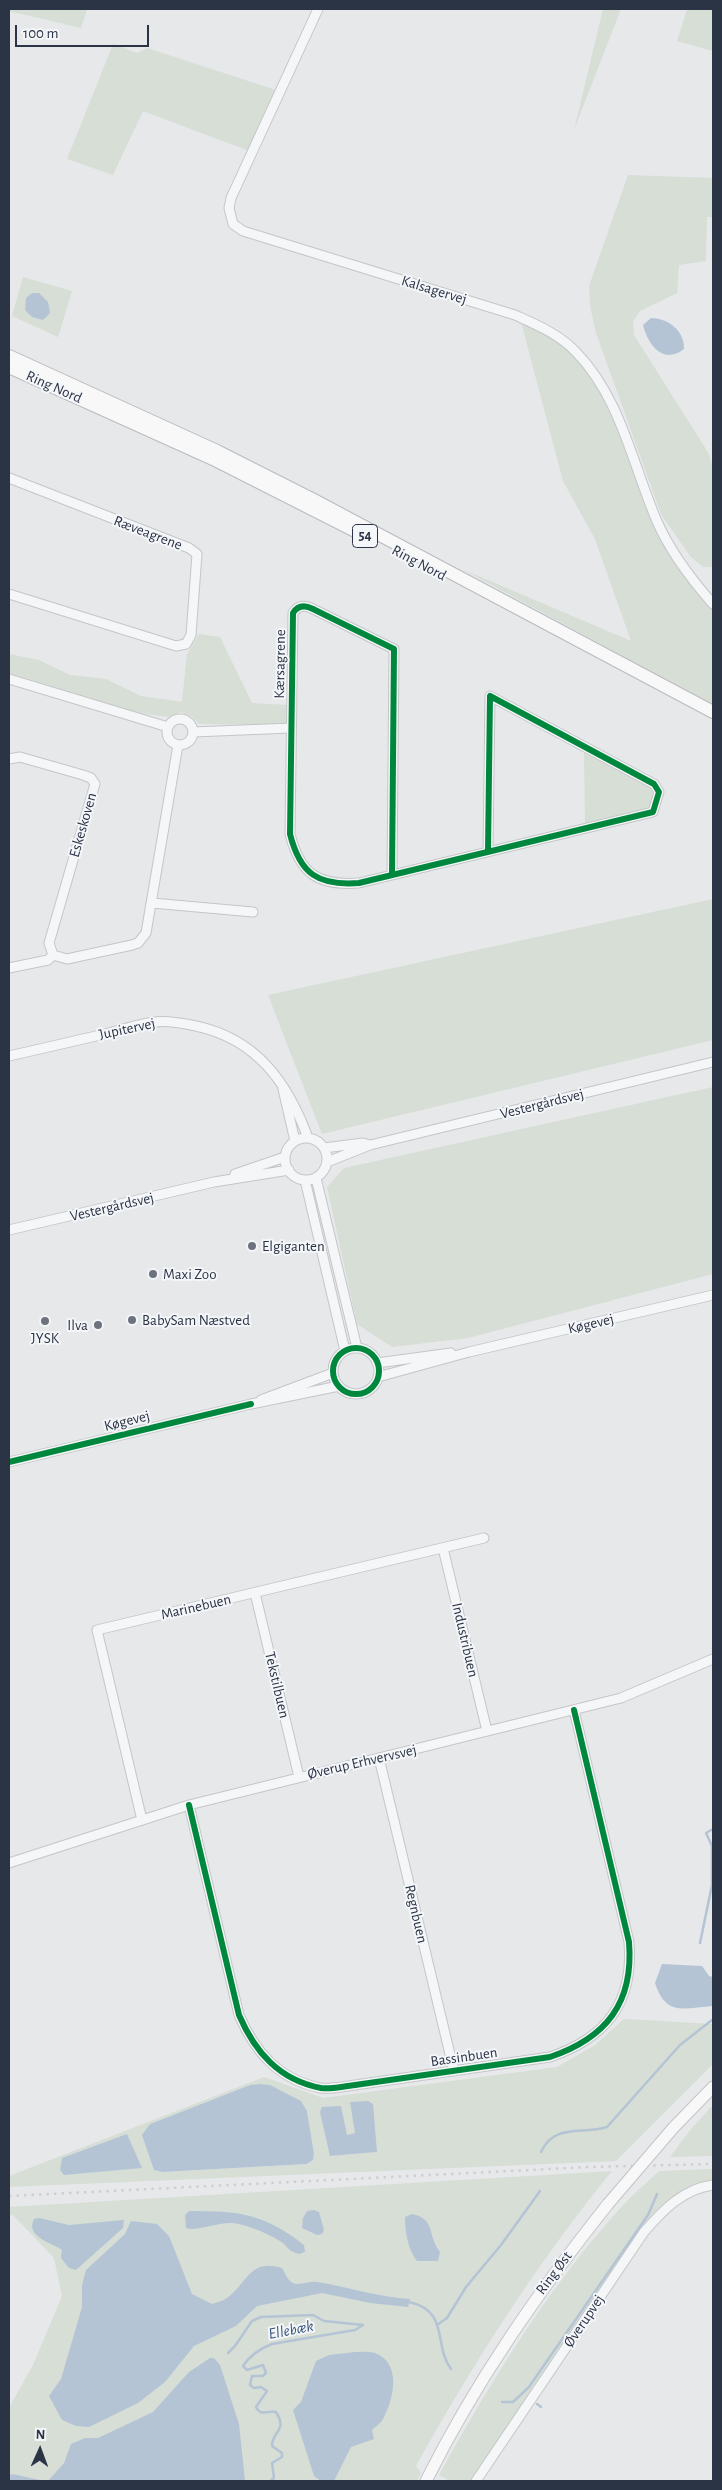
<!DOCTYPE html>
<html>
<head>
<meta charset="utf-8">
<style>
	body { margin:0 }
	#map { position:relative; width:722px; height:2490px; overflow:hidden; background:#e6e8ea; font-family:"Alegreya Sans",sans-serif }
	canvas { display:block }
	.frame { position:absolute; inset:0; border:10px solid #2b3445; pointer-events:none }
	.north { position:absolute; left:15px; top:2425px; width:50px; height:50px; -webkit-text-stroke:4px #f4f6f9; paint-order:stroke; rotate:2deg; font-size:14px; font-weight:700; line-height:20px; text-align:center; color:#2b3445 }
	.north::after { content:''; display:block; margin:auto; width:18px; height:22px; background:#2b3445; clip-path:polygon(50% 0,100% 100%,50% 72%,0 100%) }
	.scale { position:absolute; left:15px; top:25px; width:134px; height:22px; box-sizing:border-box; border:2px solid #2b3445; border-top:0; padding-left:6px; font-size:15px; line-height:18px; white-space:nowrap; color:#2b3445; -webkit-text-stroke:4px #f4f6f9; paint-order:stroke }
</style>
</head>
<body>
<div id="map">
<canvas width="722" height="2490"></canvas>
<div class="frame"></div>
<div class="north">N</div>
<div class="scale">100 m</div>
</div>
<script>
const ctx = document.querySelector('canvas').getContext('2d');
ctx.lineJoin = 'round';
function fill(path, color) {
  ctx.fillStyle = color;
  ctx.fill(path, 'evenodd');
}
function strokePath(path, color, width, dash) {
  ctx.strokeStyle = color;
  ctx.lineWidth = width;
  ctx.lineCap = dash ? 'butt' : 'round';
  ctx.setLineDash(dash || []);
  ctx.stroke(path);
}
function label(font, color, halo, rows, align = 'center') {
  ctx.font = font + ' "Alegreya Sans",sans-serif';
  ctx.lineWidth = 4;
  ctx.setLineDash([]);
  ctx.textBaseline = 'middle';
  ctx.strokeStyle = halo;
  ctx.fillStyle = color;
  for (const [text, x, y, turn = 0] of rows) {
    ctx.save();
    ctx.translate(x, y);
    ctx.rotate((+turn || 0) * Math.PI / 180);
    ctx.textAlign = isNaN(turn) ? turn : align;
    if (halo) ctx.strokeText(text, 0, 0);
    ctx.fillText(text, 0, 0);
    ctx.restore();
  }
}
fill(new Path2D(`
	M9,9H87L81,28L9,11Z
	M603,9H621L574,130Z
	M687,9H713V51L677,41Z
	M113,44L137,53L147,48L276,90L249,151L143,111L113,175L67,159Z
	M628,175L713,178V217H707L706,261L679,265L677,293L640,311L633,321L634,335L709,454L713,469L712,567H703L690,556L661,514L596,333L590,306L589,286Z
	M23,277L72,291L58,337L12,316Z
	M521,322L549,334L574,354L593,377L610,406L654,523L713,606V705L462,569L631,641L595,539L563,481Z
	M199,634L220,637L252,703L287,705L288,725L199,724L191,716L181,712L167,717L134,712L9,673V654L39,660L70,675L106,679L141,696L182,702L187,654Z
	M584,753L651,786L655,793L650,808L585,823Z
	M713,899V1040L322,1134L268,995Z
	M713,1087V1274L468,1338L392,1347L357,1324L327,1187L344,1168Z
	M624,2019L713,2024V2064L616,2161L9,2187V2176L264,2077L323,2098L557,2067L595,2045ZM259,2084L301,2101L307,2111L314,2154L313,2160L307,2164L162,2172L154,2170L150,2124L250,2085ZM355,2133L377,2152L330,2156L347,2135Z
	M713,2105V2156L670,2157L691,2129Z
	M713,2169V2182C685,2188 676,2193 654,2213L470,2481H450L439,2475C490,2383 545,2293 615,2214C629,2198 644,2185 659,2171Z
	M612,2171C537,2263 474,2362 416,2466L421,2473L417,2481H9V2408L33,2365L62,2296L54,2258L14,2216L9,2214V2207Z`), '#d6ded6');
fill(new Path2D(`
	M32,293H39L48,302L50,313L43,320L32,317L25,310L26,298Z
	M651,318C669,318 685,332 684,349C663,365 648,345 643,325Z
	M662,1964L702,1966L709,1976L713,1977V2006C684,2008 666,2017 655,1983Z
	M259,2084L270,2085L301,2101L307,2111L314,2154L313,2160L307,2164L162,2172L154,2170L142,2135L150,2124L250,2085Z
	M368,2101L373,2104L377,2152L330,2156L320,2112L322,2107L341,2106L347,2135L355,2133L350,2102Z
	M127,2134L142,2168L64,2175L60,2170L62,2158Z
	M314,2210L319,2212L324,2230L322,2234L317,2235L302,2228L303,2218L307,2211Z
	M189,2211C239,2211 263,2213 304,2245L305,2252L299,2254C286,2250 289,2247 280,2241C269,2234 246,2224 232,2223C217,2222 196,2232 186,2228L185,2215Z
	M412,2214C436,2219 427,2235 440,2252L438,2261H417C408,2250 405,2232 405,2217Z
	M39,2218L69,2225L124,2220L123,2228L76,2270L69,2268L61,2258L62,2250C51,2242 25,2237 34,2219Z
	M131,2221L157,2224L169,2236L192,2294L212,2304C217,2302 223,2301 227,2298C248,2282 250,2258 282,2268C285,2273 288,2281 293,2283C300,2286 309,2281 317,2282C348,2287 378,2297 410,2299L408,2307L370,2303L322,2293L257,2306L236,2326L194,2346L165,2382L138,2403L89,2427L76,2426L62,2420L49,2396L61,2379L82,2307V2285L86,2270L125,2234Z
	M355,2352C361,2352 369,2351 375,2353C402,2363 394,2399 383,2419C381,2423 375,2427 372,2430L374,2439L351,2447L334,2481H321L314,2476L293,2410L301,2402L316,2361L329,2355Z
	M210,2358H214L220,2365L239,2424L245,2481H48L64,2463L71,2444L85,2438H98L153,2412L189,2372Z
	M12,2474L45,2481H9V2476Z`), '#b4c4d5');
strokePath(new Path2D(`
	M700,1943L712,1885V1846L706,1833L713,1829
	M541,2152C554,2123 581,2135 607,2127L680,2045L712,2020
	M409,2302C450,2311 433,2345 451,2369
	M437,2325L447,2318L466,2287L501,2245L540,2191
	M228,2353L235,2346L252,2321L261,2317L313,2315L324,2321L363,2325L355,2330L272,2344C259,2349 250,2355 243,2366L247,2370L263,2365L266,2373L263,2376H252L250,2385L254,2388L261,2387L267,2391L256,2407C261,2417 267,2410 276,2412C288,2431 272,2431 272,2446L282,2453V2457L272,2463L274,2478L270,2481
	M502,2402H513L529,2387L648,2215L657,2194
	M537,2404L541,2407`), '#b4c4d5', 2.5);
const minor = new Path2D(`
	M318,9L231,198L229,208L233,224L243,231L515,315C537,325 559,334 576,352C620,397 632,462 656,519C669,550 691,579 713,604
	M9,478L189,548L197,554L191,635L186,644L176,646L9,594
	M9,679L168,727
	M167 732a13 13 0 1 1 26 0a13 13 0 1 1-26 0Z
	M193,732L291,728
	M9,759L20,757L83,775L91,778L95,784L49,943L53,955L67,959L132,945L138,943L146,933L178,745
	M392,874L394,649L313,609C305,605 298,605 293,613L290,834C300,874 318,886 359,883L653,812L659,792L654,784L490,696L488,851
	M152,903L253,912
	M9,968L48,960L53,955
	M9,1056C41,1049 73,1041 105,1034C121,1030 138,1024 154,1022C167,1020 182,1023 196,1026C257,1039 288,1083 308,1138
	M283,1089L295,1141
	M285 1159a21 21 0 1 1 42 0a21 21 0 1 1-42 0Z
	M324,1148L363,1143L370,1145
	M327,1162L370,1145L713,1062
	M235,1174L285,1157
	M316,1178L357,1348
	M305,1180L345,1351
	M9,1230L214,1182L289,1170
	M333 1371a23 23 0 1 1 46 0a23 23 0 1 1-46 0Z
	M377,1363L451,1353
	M378,1377L469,1352L713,1295
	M261,1400L333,1373
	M9,1462L251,1404L339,1386
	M443,1548L487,1731
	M255,1593L299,1777
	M379,1758L454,2071
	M189,1805L239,2015C255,2052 279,2080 321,2088C330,2089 340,2087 348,2086L550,2057C606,2038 634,2003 629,1942L574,1710
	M142,1820L97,1630L484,1538
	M9,1863L189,1805L621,1698L713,1659
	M476,2481L644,2232C663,2210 683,2189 713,2185`);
const major = new Path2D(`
	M674,2127L713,2087
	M426,2481C476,2381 538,2292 608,2204`);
const highway = new Path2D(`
	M9,356L217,451L314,500L713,712
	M9,367L213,459L359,533`);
strokePath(minor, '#c4c6c8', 11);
strokePath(major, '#c2c5c8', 13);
strokePath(highway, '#b8bbbf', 14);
strokePath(minor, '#f5f6f7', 9);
strokePath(major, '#f8f8f8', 11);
strokePath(highway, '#f8f8f8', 12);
strokePath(new Path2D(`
	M9,2196L590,2167L713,2164`), '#cecfd2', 2.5, [2.5, 5]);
const majorBridge = new Path2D(`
	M608,2204L674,2127`);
strokePath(majorBridge, '#c2c5c8', 13, []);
strokePath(majorBridge, '#f8f8f8', 11);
strokePath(new Path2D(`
	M392,874L394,649L313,609C305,605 298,605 293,613L290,834C300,874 318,886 359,883L653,812L659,792L654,784L490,696L488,851
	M333 1371a23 23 0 1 1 46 0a23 23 0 1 1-46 0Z
	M9,1462L251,1404
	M189,1805L239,2015C255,2052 279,2080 321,2088C330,2089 340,2087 348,2086L550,2057C606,2038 634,2003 629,1942L574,1710`), '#00873e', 6);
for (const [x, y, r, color] of [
	[252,1246,5,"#6c737f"],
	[153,1274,5,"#6c737f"],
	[132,1320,5,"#6c737f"],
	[45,1321,5,"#6c737f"],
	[98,1325,5,"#6c737f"]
]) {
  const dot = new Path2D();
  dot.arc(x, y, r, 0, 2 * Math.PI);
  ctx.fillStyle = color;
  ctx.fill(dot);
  strokePath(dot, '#f4f6f9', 2);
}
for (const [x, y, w] of [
	[365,536,25]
]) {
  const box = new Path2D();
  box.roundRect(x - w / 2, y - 11.5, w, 23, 4);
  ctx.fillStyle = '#f4f6f9';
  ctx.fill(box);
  strokePath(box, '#2b3445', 1);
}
label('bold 14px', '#2b3445', null, [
	["54",365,536]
]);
label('15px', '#2b3445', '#f4f6f9', [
	["Kalsagervej",434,290,17],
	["Ring Nord",54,387,24],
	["Ræveagrene",148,533,21],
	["Ring Nord",419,563,28],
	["Kærsagrene",280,664,-89],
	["Eskeskoven",83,825,-74],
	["Jupitervej",127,1029,-12],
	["Vestergårdsvej",542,1104,-14],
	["Vestergårdsvej",112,1207,-13],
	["Køgevej",591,1324,-13],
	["Køgevej",127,1421,-14],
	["Marinebuen",196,1607,-13],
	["Industribuen",465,1640,77],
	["Tekstilbuen",277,1685,77],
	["Øverup Erhvervsvej",362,1762,-13],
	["Regnbuen",416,1914,77],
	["Bassinbuen",464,2057,-8],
	["Ring Øst",554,2273,-53],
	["Øverupvej",584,2321,-56]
]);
label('15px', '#2b3445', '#f4f6f9', [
	["Elgiganten",262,1246],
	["Maxi Zoo",163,1274],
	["BabySam Næstved",142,1320],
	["Ilva",88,1325,"right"],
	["JYSK",45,1338,"center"]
], 'left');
label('italic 16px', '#34527a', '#f4f6f9', [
	["Ellebæk",291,2330,-11]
]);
</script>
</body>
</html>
